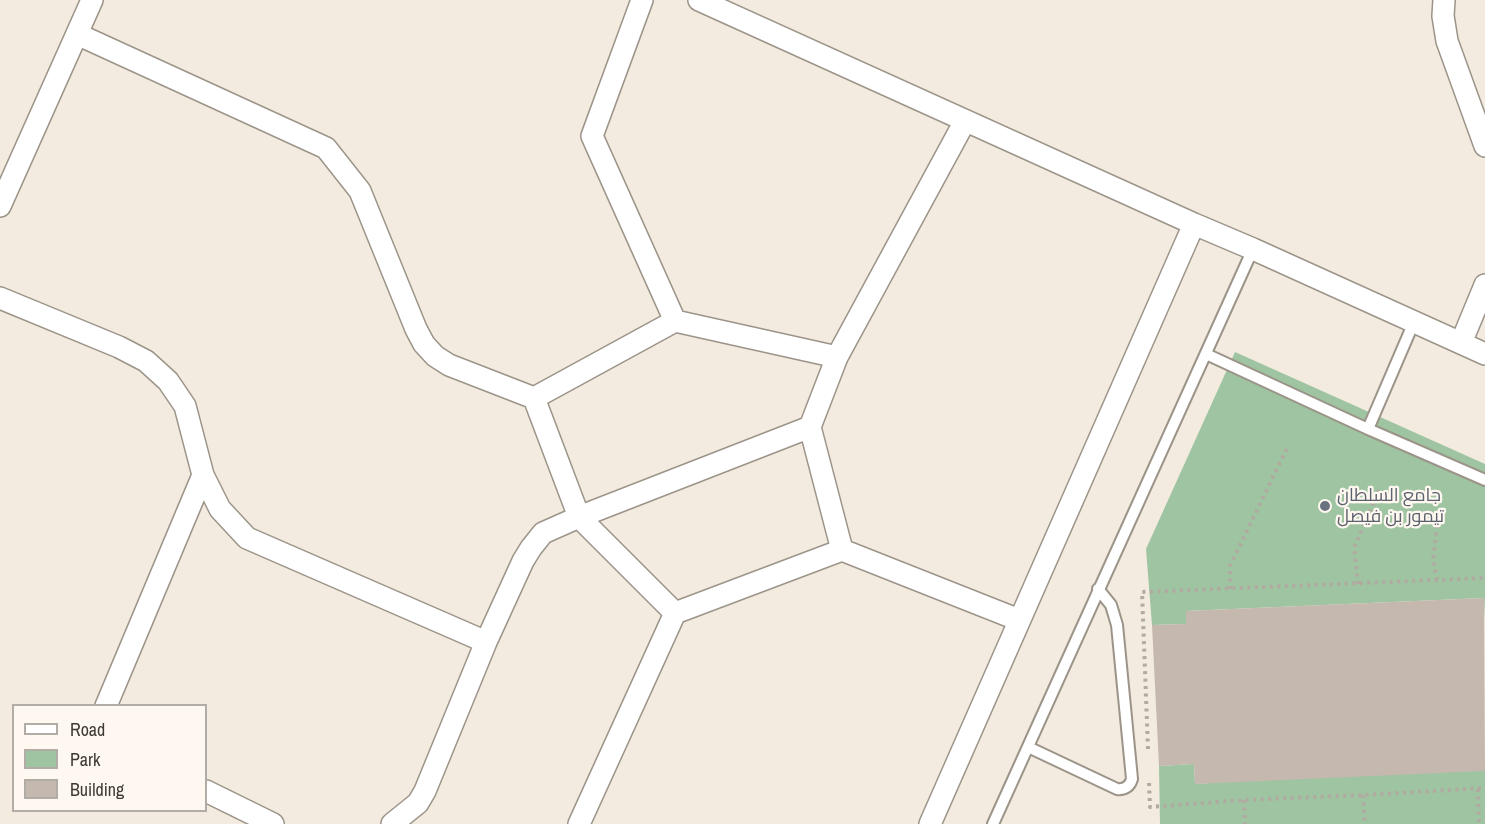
<!DOCTYPE html>
<html>
<head>
<meta charset="utf-8">
<style>
	body { margin:0 }
	#map { position:relative; width:1485px; height:824px; overflow:hidden; background:#f3ebdf; font-family:"Archivo Narrow",sans-serif }
	canvas { display:block }
	.legend { position:absolute; left:12px; top:704px; width:195px; height:108px; box-sizing:border-box; background:#fef8f1; border:2px solid #b1aca6; margin:0; padding:8px 10px; list-style:none; font-size:18px; color:#3d3a35 }
	.legend li { display:flex; align-items:center; gap:12px; height:30px }
	.legend b { width:30px; border:2px solid #b1aca6 }
</style>
</head>
<body>
<div id="map">
<canvas width="1485" height="824"></canvas>
<ul class="legend">
<li><b style="height:8px;background:#fff"></b>Road</li>
<li><b style="height:16px;background:#9ec4a1"></b>Park</li>
<li><b style="height:16px;background:#c4b8af"></b>Building</li>
</ul>
</div>
<script>
const ctx = document.querySelector('canvas').getContext('2d');
ctx.lineJoin = 'round';
function fill(path, color) {
  ctx.fillStyle = color;
  ctx.fill(path, 'evenodd');
}
function strokePath(path, color, width, dash) {
  ctx.strokeStyle = color;
  ctx.lineWidth = width;
  ctx.lineCap = dash ? 'butt' : 'round';
  ctx.setLineDash(dash || []);
  ctx.stroke(path);
}
function label(font, color, halo, rows, align = 'center') {
  ctx.font = font + ' "Archivo Narrow",Cairo,sans-serif';
  ctx.lineWidth = 4.5;
  ctx.setLineDash([]);
  ctx.textBaseline = 'middle';
  ctx.strokeStyle = halo;
  ctx.fillStyle = color;
  for (const [text, x, y, turn = 0] of rows) {
    ctx.save();
    ctx.translate(x, y);
    ctx.rotate((+turn || 0) * Math.PI / 180);
    ctx.textAlign = isNaN(turn) ? turn : align;
    if (halo) ctx.strokeText(text, 0, 0);
    ctx.fillText(text, 0, 0);
    ctx.restore();
  }
}
fill(new Path2D(`
	M1235,352L1485,464V621L1484,598L1186,611V624L1152,625L1146,549Z
	M1194,764L1195,784L1485,765V824H1160L1159,766Z`), '#9ec4a1');
fill(new Path2D(`
	M1484,598L1485,771L1195,784L1194,764L1159,766L1152,625L1186,624V611Z`), '#c4b8af');
const lane = new Path2D(`
	M1206,354L1368,429L1485,480
	M1368,429L1414,322
	M1028,747L1117,789C1125,790 1130,786 1132,779L1117,625L1111,605L1098,589
	M993,824L1253,249`);
const street = new Path2D(`
	M642,0L592,136L675,321
	M699,0L1194,224L1253,249L1485,354
	M1444,0L1443,16L1447,41L1485,146
	M77,34L326,148L360,191L416,329L424,344L435,356L449,365L534,398L675,321L837,357
	M0,206L92,0
	M0,298L119,347L146,361L168,381L185,406L203,475L220,509L247,538L486,642
	M1461,343L1485,285
	M534,398L579,517L675,613
	M842,550L1019,620
	M106,706L203,475
	M206,791L273,824
	M392,824L418,803L425,791L486,642L523,561L531,548L543,533L579,517L810,427
	M579,824L675,613L842,550L810,427L837,357L965,121
	M930,824L1194,224`);
strokePath(lane, '#9c9489', 14);
strokePath(street, '#9c9489', 24);
strokePath(new Path2D(`
	M1437,580L1433,560L1438,519
	M1358,584L1354,548L1379,490
	M1230,589V566L1288,446
	M1148,749L1142,592L1485,578
	M1149,783L1150,807L1244,800L1363,795L1485,788
	M1478,789L1479,824
	M1363,795L1365,824
	M1244,800L1245,824`), '#b1aaa1', 4, [3, 4.5]);
strokePath(lane, '#fff', 10);
strokePath(street, '#fff', 21);
for (const [x, y, r, color] of [
	[1325,506,6,"#6b7280"]
]) {
  const dot = new Path2D();
  dot.arc(x, y, r, 0, 2 * Math.PI);
  ctx.fillStyle = color;
  ctx.fill(dot);
  strokePath(dot, '#fef8f1', 2);
}
label('18px', '#5b616d', '#fef8f1', [
	["جامع السلطان",1337,496],
	["تيمور بن فيصل",1337,517]
], 'left');
</script>
</body>
</html>
